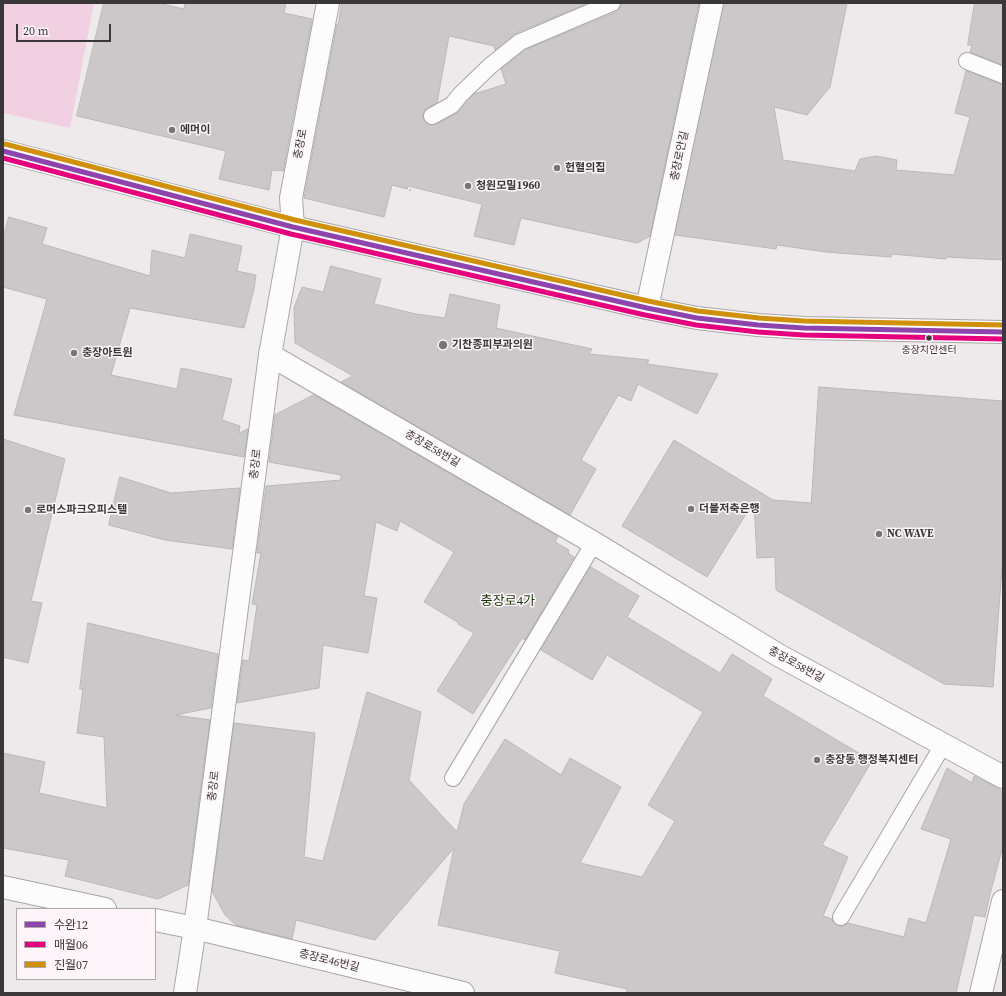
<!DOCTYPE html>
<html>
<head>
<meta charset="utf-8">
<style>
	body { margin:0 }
	#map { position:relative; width:1006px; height:996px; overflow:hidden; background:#eee9eb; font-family:"Source Serif 4","Noto Sans KR",serif }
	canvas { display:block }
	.frame { position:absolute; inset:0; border:4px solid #3a3738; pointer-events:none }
	.legend { position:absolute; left:16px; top:908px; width:140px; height:72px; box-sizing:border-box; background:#fdf5f9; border:1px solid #afa9ac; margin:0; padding:5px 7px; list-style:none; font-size:12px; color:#3a3738 }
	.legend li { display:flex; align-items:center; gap:8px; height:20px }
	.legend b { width:20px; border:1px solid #afa9ac }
	.scale { position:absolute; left:16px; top:24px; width:95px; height:18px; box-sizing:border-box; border:2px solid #3a3738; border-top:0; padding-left:5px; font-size:12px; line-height:14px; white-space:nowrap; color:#3a3738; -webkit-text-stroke:3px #fdf5f9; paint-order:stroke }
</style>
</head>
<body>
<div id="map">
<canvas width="1006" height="996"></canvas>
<div class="frame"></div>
<ul class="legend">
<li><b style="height:5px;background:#8e44ad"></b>수완12</li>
<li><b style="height:5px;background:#e5007d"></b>매월06</li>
<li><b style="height:5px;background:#d1900b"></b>진월07</li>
</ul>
<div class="scale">20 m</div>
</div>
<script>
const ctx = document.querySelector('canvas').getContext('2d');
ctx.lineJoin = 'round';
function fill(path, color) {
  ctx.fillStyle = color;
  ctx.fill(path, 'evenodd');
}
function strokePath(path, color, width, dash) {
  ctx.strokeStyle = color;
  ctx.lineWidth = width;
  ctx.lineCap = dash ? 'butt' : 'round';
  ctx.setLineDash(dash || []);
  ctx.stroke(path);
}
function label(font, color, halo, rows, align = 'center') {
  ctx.font = font + ' "Source Serif 4","Noto Sans KR",serif';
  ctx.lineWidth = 3;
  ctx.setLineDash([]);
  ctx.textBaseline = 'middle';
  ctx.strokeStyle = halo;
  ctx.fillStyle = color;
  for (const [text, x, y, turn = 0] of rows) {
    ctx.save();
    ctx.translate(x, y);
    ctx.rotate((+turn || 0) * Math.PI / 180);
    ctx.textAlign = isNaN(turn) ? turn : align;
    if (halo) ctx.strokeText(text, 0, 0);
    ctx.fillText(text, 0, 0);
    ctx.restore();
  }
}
fill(new Path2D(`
	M3,3H94L70,128L3,113Z`), '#f1d1e1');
const building = new Path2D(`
	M104,3H158L184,9L185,3H286L284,13L312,19L283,171L272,170L269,190L219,179L226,151L77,116Z
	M342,3H588L516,33L495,50L494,46L449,36L437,103L427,108L424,111L423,115L424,120L427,124L432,125L437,124L457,113L474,94L506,84L501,69L525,50L616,12L620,8L621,3H699L650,236L637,243L521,218L514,245L474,236L482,204L408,186L407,189L392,185L384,217L304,198L337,24H338Z
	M724,3H847L830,87L807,115L774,107L783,160L855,171L860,159L876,156L897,160L896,170L954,175L970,117L955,113L966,71L1000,84H1003V260L946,257V259L892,254L891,257L826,252L777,245L776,249L675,235Z
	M975,3H1003V65L970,52L972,45H968Z
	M9,217L47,228L42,244L150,276L152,250L185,258L190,234L242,246L237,271L256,275L254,289L244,328L130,308L111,375L177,389L181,368L232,379L222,420L240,426L239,433L248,429L244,457L14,415L47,299L3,287V238Z
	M331,266L381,279L374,304L416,314L445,318L450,294L500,305L496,328L592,349L589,354L649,360L647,364L718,374L697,414L638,384L631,401L618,395L581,460L596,469L570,515L341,382L353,376L295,343L294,308L302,287L323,292Z
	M819,387L1003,401V555L993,687L944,684L776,590L775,557L757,558L754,501L707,577L622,526L674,440L773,500L811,503Z
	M314,395L558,536L555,542L569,550L568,553L574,557L525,640L522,638L473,714L437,691L474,633L458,624L459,623L424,602L454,552L400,521L397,531L376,522L364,596L377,598L368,653L323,645L319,688L237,703L243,660L249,661L257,605L252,604L261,553H257L266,486L341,480V475L269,462L275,415Z
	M3,439L65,459L31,601L42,603L28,663L3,657Z
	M120,477L171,493L240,488L232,549L165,540L109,525Z
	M591,567L639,596L627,617L720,673L732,654L772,679L763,696L872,761L822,845L848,857L823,916L832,919L833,922L837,925L841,926L845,925L848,923L904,937L909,918L926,923L951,839L921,829L947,768L972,783L974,776L1000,789L1003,796V846L990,894L985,917L974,915L956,993H626L627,989L555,973L560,951L438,925L454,848L375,940L296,920L292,939L236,925L225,915L212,891L234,723L315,733L304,857L323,861L367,692L421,712L409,780L457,832L464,804L505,739L561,775L570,758L621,787L580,863L642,877L675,821L648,805L703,712L607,655L592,680L541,650Z
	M88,623L218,654L211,708L175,715L210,720L188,885L158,899L65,876L69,860L3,848V753L45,762L39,793L107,808L104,737L77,733L83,689H80Z`);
fill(building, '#ccc8ca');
strokePath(building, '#bab7b8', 1);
const lane = new Path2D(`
	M967,61L1003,75
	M432,116L452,105L460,95L490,66L520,42L612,3
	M453,778L594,543
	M841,917L943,745`);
const street = new Path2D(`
	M293,227L291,198L328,3
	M647,308L712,3
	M270,355L594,543L780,656L1003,777
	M3,887L105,909
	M155,920L195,928L463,993
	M981,993L1003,901`);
const secondary = new Path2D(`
	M3,151L293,227L647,308L697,318L758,325L804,328L1003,332
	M185,993L195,928L270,355L293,227`);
strokePath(lane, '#a9a6a7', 18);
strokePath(street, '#a9a6a7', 24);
strokePath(secondary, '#a9a6a7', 24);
strokePath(new Path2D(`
	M410,191L421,138`), '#cac9c9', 2.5, [2, 2]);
strokePath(lane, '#fcfcfc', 16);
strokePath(street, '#fcfcfc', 22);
strokePath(secondary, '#fcfcfc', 22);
strokePath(new Path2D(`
	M3,151L293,227L647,308L697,318L758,325L804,328L1003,332`), '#8e44ad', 5);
strokePath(new Path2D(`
	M3,158L291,234L645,315L696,325L758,332L804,335L1003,339`), '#e5007d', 5);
strokePath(new Path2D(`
	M5,144L295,220L648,301L698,311L759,318L804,321L1003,325`), '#d1900b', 5);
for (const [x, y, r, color] of [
	[172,130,4,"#797577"],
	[557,168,4,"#797577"],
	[468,186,4,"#797577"],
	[929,338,3.5,"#3a3738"],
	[443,345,5,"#797577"],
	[74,353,4,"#797577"],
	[691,509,4,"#797577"],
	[28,510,4,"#797577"],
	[879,534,4,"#797577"],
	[817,760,4,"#797577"]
]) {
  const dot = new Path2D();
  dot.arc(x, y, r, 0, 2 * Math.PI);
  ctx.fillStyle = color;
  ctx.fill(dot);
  strokePath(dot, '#fdf5f9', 1.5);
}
label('10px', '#3a3738', '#fdf5f9', [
	["충장치안센터",929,350]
]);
label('bold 11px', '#3a3738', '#fdf5f9', [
	["에머이",180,130],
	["헌혈의집",565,168],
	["청원모밀1960",476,186],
	["기찬종피부과의원",452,345],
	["충장아트원",82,353],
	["더블저축은행",699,509],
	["로머스파크오피스텔",36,510],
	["NC WAVE",887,534],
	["충장동 행정복지센터",825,760]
], 'left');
label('11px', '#3a3738', '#fdf5f9', [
	["충장로",301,144,-79],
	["충장로안길",680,156,-78],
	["충장로58번길",432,449,30],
	["충장로",256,464,-83],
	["충장로58번길",796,665,29],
	["충장로",214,786,-83],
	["충장로46번길",329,961,14]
]);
label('13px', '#183608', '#fdf5f9', [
	["충장로4가",508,602]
]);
</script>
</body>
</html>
